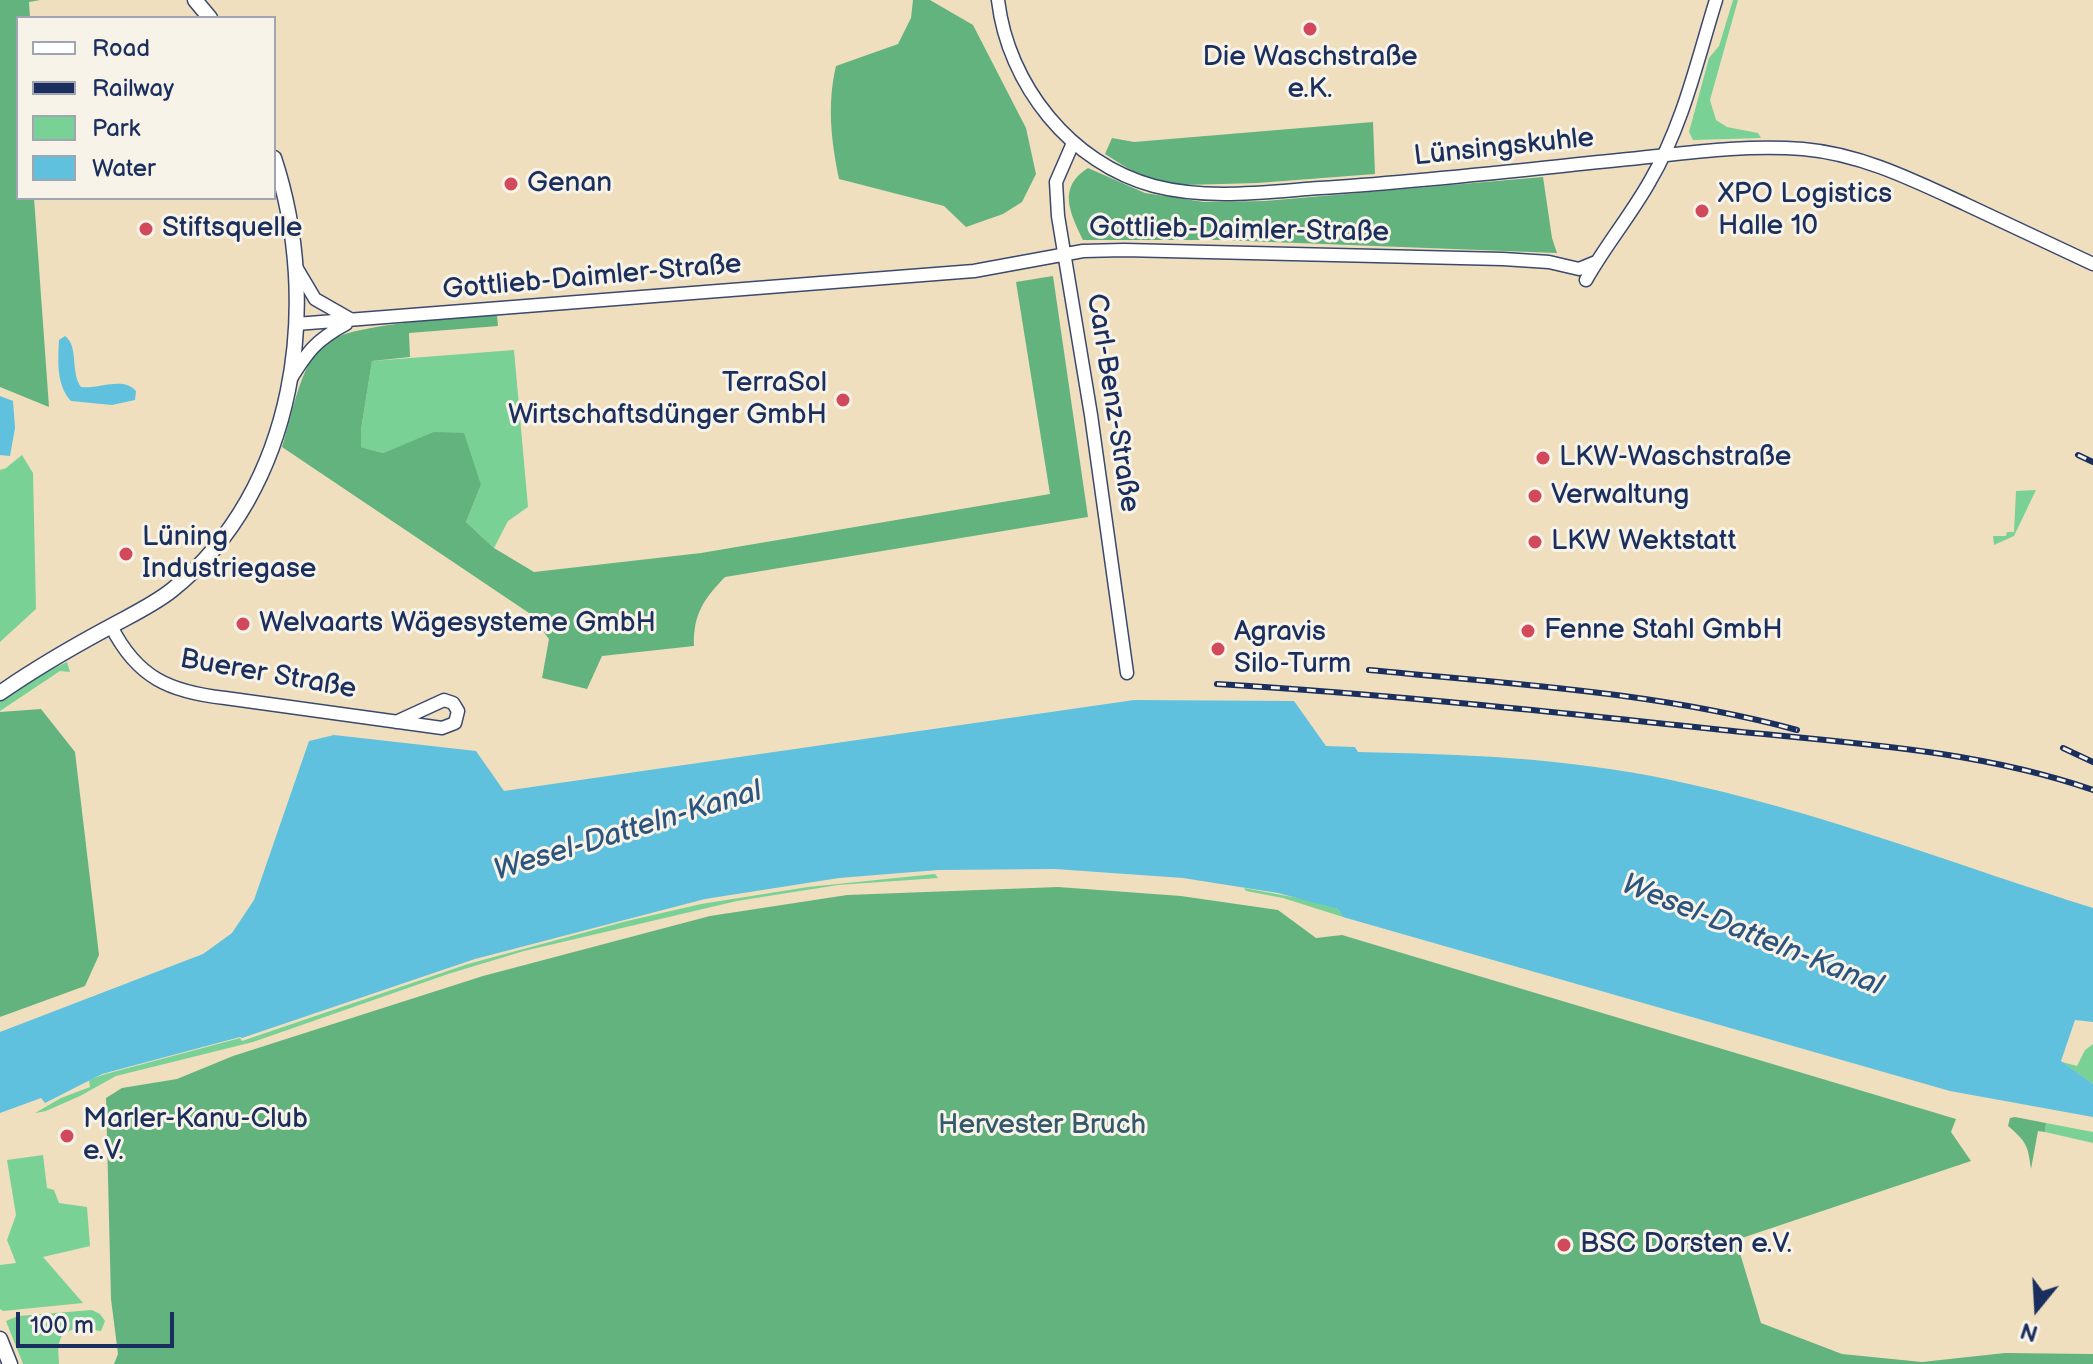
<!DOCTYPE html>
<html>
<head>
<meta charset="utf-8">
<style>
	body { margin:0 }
	#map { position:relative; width:2093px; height:1364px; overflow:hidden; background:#efdfbf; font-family:"Balsamiq Sans",sans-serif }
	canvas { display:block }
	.legend { position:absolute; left:16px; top:16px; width:260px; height:184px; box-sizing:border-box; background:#f7f3e8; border:2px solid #9fa5b1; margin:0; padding:10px 14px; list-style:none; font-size:24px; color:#1b2f5e }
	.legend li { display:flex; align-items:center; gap:16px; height:40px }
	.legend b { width:40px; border:2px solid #9fa5b1 }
	.north { position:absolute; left:1997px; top:1268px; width:80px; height:80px; -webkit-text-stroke:6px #f7f3e8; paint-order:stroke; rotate:198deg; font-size:22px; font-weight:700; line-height:32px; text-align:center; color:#1b2f5e }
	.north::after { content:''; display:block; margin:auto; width:28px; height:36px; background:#1b2f5e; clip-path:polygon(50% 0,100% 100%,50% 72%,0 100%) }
	.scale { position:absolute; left:16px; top:1312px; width:158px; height:36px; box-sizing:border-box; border:4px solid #1b2f5e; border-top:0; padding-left:10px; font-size:24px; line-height:28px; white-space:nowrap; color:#1b2f5e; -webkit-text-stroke:6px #f7f3e8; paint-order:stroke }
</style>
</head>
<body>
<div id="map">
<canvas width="2093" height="1364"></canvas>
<ul class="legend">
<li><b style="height:10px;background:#fff"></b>Road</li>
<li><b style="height:10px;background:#1b2f5e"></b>Railway</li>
<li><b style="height:22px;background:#7ad196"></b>Park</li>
<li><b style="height:22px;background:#5fc1dd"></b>Water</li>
</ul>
<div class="north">N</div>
<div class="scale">100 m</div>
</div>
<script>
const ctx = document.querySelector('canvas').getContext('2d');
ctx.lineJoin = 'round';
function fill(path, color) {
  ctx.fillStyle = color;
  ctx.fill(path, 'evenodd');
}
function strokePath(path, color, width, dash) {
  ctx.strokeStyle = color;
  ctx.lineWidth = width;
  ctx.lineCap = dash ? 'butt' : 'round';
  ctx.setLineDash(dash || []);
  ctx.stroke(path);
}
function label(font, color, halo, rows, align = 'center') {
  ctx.font = font + ' "Balsamiq Sans",sans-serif';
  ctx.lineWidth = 6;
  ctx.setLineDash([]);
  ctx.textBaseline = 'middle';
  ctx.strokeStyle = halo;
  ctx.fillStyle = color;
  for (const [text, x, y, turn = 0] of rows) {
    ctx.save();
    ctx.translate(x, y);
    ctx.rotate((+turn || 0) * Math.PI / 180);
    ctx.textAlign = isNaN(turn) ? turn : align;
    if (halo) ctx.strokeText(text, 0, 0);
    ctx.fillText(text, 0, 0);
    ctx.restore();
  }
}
fill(new Path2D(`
	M1733,0H1738L1710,100L1716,120L1727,127L1758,133L1761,138L1693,140L1689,132L1709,58L1719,46Z
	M514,350L528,507L508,521L494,548L466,522L481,485L434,433L383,453L361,447V430L372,361Z
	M22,455L33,473L36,609L0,642V470L6,468Z
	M2036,490L2014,536L1994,545L1993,536H2006L2007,532H2014L2016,491Z
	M67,662L70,672L60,671L0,711V701L40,675Z
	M935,874L938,878L838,885L737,901L524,951L448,974L253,1042L116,1076L80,1096L46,1111L35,1113L61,1098L90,1087L89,1080L102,1075L240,1038L242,1041L468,964L627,921L701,904L808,887Z
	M1244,888L1309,900L1338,909L1343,917L1283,898L1246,891Z
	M2093,1044V1084L2062,1062L2077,1066L2085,1050Z
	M2046,1123L2093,1132V1143L2045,1132Z
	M43,1155L47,1188L54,1190L59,1203L87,1207L90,1246L43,1257L83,1303L3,1311L0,1309V1265L16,1263L7,1240L16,1215L7,1160Z
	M92,1310L100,1314L105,1321L101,1331L75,1328L62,1335L58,1346L59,1364H23L6,1321L18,1316Z`), '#7ad196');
fill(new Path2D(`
	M0,0H40L29,2L30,18H18V198H34L49,407L0,387Z
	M913,0H930L973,25L1026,128L1036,174L1022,202L1003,214L966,227L944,206L839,179C831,140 827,104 836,66L898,44L911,18Z
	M1373,122L1375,174L1257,183L1185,185L1157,180L1135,173L1105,154L1112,138L1134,142Z
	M1088,168L1145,193L1204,202L1265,201L1543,177L1552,238L1557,253L1220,240H1083C1070,213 1057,187 1088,168Z
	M1053,276L1088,517L725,577C704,599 693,614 694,646L602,656L587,689L542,678L549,639L529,613L282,447C292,415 298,376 318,349C338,322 461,319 497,315L498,326L409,333L410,357L372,361L361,430V447L383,453L434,432L464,433L481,485L466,522L494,548L534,572L701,553L1050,494L1016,282Z
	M41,709L75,752L99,955L85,986L0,1017V712Z
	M1058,887L1181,896L1278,910L1316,938L1342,935L1956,1119L1951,1132L1971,1161L1736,1240L1761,1323L1842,1354L1922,1362L2005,1353L2093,1354V1364H114L118,1354L111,1299L106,1098L122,1088L177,1079L233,1056L483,976L710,916L847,895Z
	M2015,1117L2046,1123L2045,1132L2038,1131L2031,1169C2028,1146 2027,1142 2008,1126L2010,1118Z`), '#63b37f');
fill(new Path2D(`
	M65,336C79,346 70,372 81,387C100,389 123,376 136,391L135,400L112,405L71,401C56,385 58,360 59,340Z
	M0,396L13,401L15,428L10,456L0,455Z
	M1134,700L1294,701L1326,746L1355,747L1358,752C1462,754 1568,758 1671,780C1815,810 1953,864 2093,908V1022L2075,1020L2061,1061L2093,1084V1117L1950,1091L1343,917L1338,909L1278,893L1183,878L1055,869L938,870L839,878L705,899L475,959L242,1038L240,1037L102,1074L45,1103L41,1098L0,1113V1032L203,954L232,933L254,900L309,741L334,735L476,751L504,791Z`), '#5fc1dd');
const minor = new Path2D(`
	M998,0C1008,85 1071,164 1154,186C1208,200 1265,192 1320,188C1420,182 1519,170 1619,160C1680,154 1742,144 1803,149C1861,154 1913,180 1965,204C2008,224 2050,244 2093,264
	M1073,143L1056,182L1058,216L1091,415L1127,673
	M296,267L315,299L350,319
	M1586,280C1605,246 1631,215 1650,181C1683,125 1697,61 1716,0
	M296,324L974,271L1083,251L1124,250L1503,259L1549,262L1579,269L1596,262
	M290,380C308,351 316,340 346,324
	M111,626C137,678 170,692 225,698L442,728L455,723L458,711L453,703L444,700L396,722`);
const tertiary = new Path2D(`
	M195,0L210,18
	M0,693C33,670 69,649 104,630C127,617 152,606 172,590C297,490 322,303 274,158
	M0,1339L10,1364`);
strokePath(minor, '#3b496d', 15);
strokePath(tertiary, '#3b496d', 17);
strokePath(minor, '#fff', 12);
strokePath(tertiary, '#fff', 14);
const rail = new Path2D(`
	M2078,455L2093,462
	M1369,670C1512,684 1657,692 1797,730
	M1217,684C1386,694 1555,712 1723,730C1847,743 1975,749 2093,790
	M2063,748L2093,762`);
strokePath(rail, '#1b2f5e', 6);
strokePath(rail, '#f7f3e8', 3, [9]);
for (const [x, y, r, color] of [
	[1310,29,8,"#d1495b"],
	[511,184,8,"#d1495b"],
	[1702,211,8,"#d1495b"],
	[146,229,8,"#d1495b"],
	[843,400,8,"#d1495b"],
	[1543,458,8,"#d1495b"],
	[1535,496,8,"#d1495b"],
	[1535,542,8,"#d1495b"],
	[126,554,8,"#d1495b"],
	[243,624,8,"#d1495b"],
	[1528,631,8,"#d1495b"],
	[1218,649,8,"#d1495b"],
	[67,1136,8,"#d1495b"],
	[1564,1245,8,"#d1495b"]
]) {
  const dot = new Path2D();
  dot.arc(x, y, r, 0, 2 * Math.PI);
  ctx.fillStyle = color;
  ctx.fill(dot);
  strokePath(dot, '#f7f3e8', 3);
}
label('28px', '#1b2f5e', '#f7f3e8', [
	["Die Waschstraße",1310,58,"center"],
	["e.K.",1310,90,"center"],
	["Genan",527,184],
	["XPO Logistics",1718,195],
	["Halle 10",1718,227],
	["Stiftsquelle",162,229],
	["TerraSol",827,384,"right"],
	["Wirtschaftsdünger GmbH",827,416,"right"],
	["LKW-Waschstraße",1559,458],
	["Verwaltung",1551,496],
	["Lüning",142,538],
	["Industriegase",142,570],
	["LKW Wektstatt",1551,542],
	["Welvaarts Wägesysteme GmbH",259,624],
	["Fenne Stahl GmbH",1544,631],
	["Agravis",1234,633],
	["Silo-Turm",1234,665],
	["Marler-Kanu-Club",83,1120],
	["e.V.",83,1152],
	["BSC Dorsten e.V.",1580,1245]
], 'left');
label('28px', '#1b2f5e', '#f7f3e8', [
	["Lünsingskuhle",1504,148,-6],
	["Gottlieb-Daimler-Straße",1239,231,1],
	["Gottlieb-Daimler-Straße",592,278,-5],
	["Carl-Benz-Straße",1112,403,81],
	["Buerer Straße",268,675,10]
]);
label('28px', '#33586c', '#f7f3e8', [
	["Hervester Bruch",1042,1126]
]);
label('italic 30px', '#2c547e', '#f7f3e8', [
	["Wesel-Datteln-Kanal",628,832,-17],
	["Wesel-Datteln-Kanal",1752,936,22]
]);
</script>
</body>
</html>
